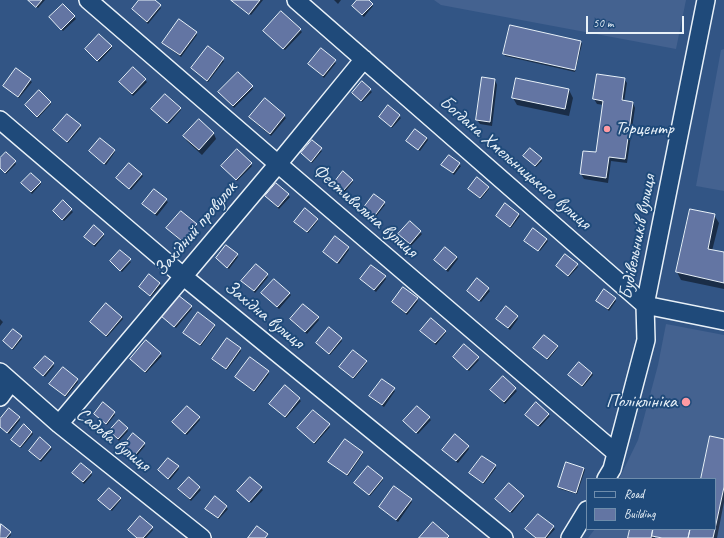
<!DOCTYPE html>
<html>
<head>
<meta charset="utf-8">
<style>
	body { margin:0 }
	#map { position:relative; width:724px; height:538px; overflow:hidden; background:#325585; font-family:Caveat,sans-serif }
	canvas { display:block }
	.legend { position:absolute; left:586px; top:478px; width:130px; height:52px; box-sizing:border-box; background:#1f4a7a; border:1px solid #6f8dac; margin:0; padding:5px 7px; list-style:none; font-size:12px; color:#e8f1f8 }
	.legend li { display:flex; align-items:center; gap:8px; height:20px }
	.legend b { width:20px; border:1px solid #6f8dac }
	.scale { position:absolute; left:586px; top:16px; width:98px; height:18px; box-sizing:border-box; border:2px solid #e8f1f8; border-top:0; padding-left:5px; font-size:12px; line-height:14px; white-space:nowrap; color:#e8f1f8; -webkit-text-stroke:3px #1f4a7a; paint-order:stroke }
</style>
</head>
<body>
<div id="map">
<canvas width="724" height="538"></canvas>
<ul class="legend">
<li><b style="height:5px;background:#1f4a7a"></b>Road</li>
<li><b style="height:11px;background:#6375a3"></b>Building</li>
</ul>
<div class="scale">50 m</div>
</div>
<script>
const ctx = document.querySelector('canvas').getContext('2d');
ctx.lineJoin = 'round';
function fill(path, color) {
  ctx.fillStyle = color;
  ctx.fill(path, 'evenodd');
}
function strokePath(path, color, width, dash) {
  ctx.strokeStyle = color;
  ctx.lineWidth = width;
  ctx.lineCap = dash ? 'butt' : 'round';
  ctx.setLineDash(dash || []);
  ctx.stroke(path);
}
function label(font, color, halo, rows, align = 'center') {
  ctx.font = font + ' Caveat,sans-serif';
  ctx.lineWidth = 4;
  ctx.setLineDash([]);
  ctx.textBaseline = 'middle';
  ctx.strokeStyle = halo;
  ctx.fillStyle = color;
  for (const [text, x, y, turn = 0] of rows) {
    ctx.save();
    ctx.translate(x, y);
    ctx.rotate((+turn || 0) * Math.PI / 180);
    ctx.textAlign = isNaN(turn) ? turn : align;
    if (halo) ctx.strokeText(text, 0, 0);
    ctx.fillText(text, 0, 0);
    ctx.restore();
  }
}
fill(new Path2D(`
	M434,0H686L676,49L441,5Z
	M724,49V191L696,186L721,50Z
	M666,324L724,335V538H588L595,529H715V479H619L638,440L658,365Z`), '#446290');
fill(new Path2D(`
	M28,0H45L38,8Z
	M141,0H153L161,8L148,24L133,9Z
	M233,0H263L251,15L234,2Z
	M334,0H341L338,4Z
	M358,0H368L373,6L364,17L354,8Z
	M63,5L76,19L63,31L51,19Z
	M282,12L302,32L285,50L266,33Z
	M196,33L197,35L181,57L165,45Z
	M581,42L582,44L575,72L505,56L504,54Z
	M111,46L112,48L99,62L86,49Z
	M208,47L224,61L208,82L192,68Z
	M321,49L336,63L324,78L309,64Z
	M133,68L147,82L133,96L121,84Z
	M17,69L32,82L19,98L4,86Z
	M516,79L569,90L573,98L569,116L517,105L513,98Z
	M624,79L627,83L624,102L633,103L635,108L627,163L611,161L608,183L584,179L581,174L584,152L596,154L604,105L597,104L594,99Z
	M495,80L497,85L492,126L480,124L477,120Z
	M362,82L372,92L362,102L353,93Z
	M252,87L253,89L234,108L221,94Z
	M265,100L286,118L271,136L250,118Z
	M50,102L51,104L38,118L26,106Z
	M388,106L401,118L392,128L380,117Z
	M180,108L181,110L169,124L154,111Z
	M199,120L214,134L216,139L202,155L187,141L184,136Z
	M80,126L81,128L68,143L54,131Z
	M427,138L428,140L420,151L409,143Z
	M312,141L322,151L312,163L302,153Z
	M114,150L115,152L106,165L90,151Z
	M449,156L461,166L454,175L443,165Z
	M526,158L541,159L542,161L536,167Z
	M0,160L15,162L16,164L6,174L0,168Z
	M251,164L252,166L237,181L224,168Z
	M141,174L143,176L131,190L119,180Z
	M352,180L353,182L344,193L334,184Z
	M40,182L41,184L32,194L22,183Z
	M276,184L290,197L279,209L266,196Z
	M488,187L489,189L481,199L470,191Z
	M154,190L168,202L157,216L145,206Z
	M63,202L73,212L64,221L55,213Z
	M384,203L385,205L374,219L365,212Z
	M690,210L714,215L719,223L712,251L724,253V289L681,280L677,272Z
	M182,212L197,227L183,243L169,230Z
	M519,214L520,216L511,228L497,216Z
	M317,219L318,221L308,233L296,224Z
	M410,222L422,234L411,246L399,234Z
	M103,234L104,236L95,247L86,239Z
	M546,239L548,241L540,251L525,240Z
	M348,248L349,250L339,264L324,252Z
	M120,251L131,262L122,272L112,263Z
	M237,255L238,257L229,269L217,258Z
	M457,257L458,259L448,272L435,260Z
	M577,265L578,267L569,277L557,266Z
	M267,275L268,277L255,293L243,281Z
	M385,277L386,279L376,292L361,279Z
	M477,280L490,291L481,302L468,291Z
	M160,284L161,286L151,297L140,287Z
	M262,293H289L291,295L279,309Z
	M417,299L418,301L407,315L393,303Z
	M615,299L616,301L609,311L597,301Z
	M191,307L192,309L176,328L162,316Z
	M122,317L123,319L107,337L92,324Z
	M517,317L518,319L510,330L497,319Z
	M318,318L319,320L307,334L292,321Z
	M0,319L3,322L0,326Z
	M214,325L215,327L201,346L185,333Z
	M422,331H445L446,333L436,345Z
	M21,337L22,339L13,350L4,341Z
	M341,339L342,341L330,355L317,343Z
	M146,342L162,356L146,373L131,359Z
	M464,346L479,360L469,371L455,359Z
	M557,346L558,348L548,360L535,348Z
	M240,349L241,351L227,370L213,359Z
	M366,361L367,363L354,379L342,369Z
	M53,364L54,366L45,377L37,370Z
	M268,372L269,374L255,392L238,379Z
	M592,373L593,375L583,387L570,375Z
	M503,377L517,391L505,404L491,390Z
	M77,380L78,382L66,397L52,386Z
	M382,380L395,391L384,407L371,398Z
	M285,387L301,401L286,418L272,406Z
	M417,407L431,420L418,434L404,421Z
	M314,411L330,427L315,444L300,430Z
	M114,413L115,415L107,425L95,414Z
	M548,414L550,416L540,427L528,417Z
	M19,418L20,420L9,434L0,427V420Z
	M199,418L200,420L187,435L174,424Z
	M127,429L128,431L119,441L110,432Z
	M32,432L33,434L21,448L12,440Z
	M724,440V502L717,538H667L655,536V538H657H629L631,529H715V479H702Z
	M144,444L145,446L136,457L124,446Z
	M50,447L52,449L41,462L30,451Z
	M468,447L469,449L458,463L445,452Z
	M362,452L363,454L348,476L330,462Z
	M495,466L496,468L484,484L471,473Z
	M178,467L179,469L170,480L159,470Z
	M584,468L585,470L577,494L560,489L559,487Z
	M73,473H91L92,475L84,484Z
	M189,478L201,490L191,501L179,490Z
	M250,478L263,490L251,503L240,493Z
	M382,478L383,480L370,496L356,483Z
	M523,496L524,498L512,513L496,499Z
	M120,498L121,500L112,511L101,502Z
	M411,500L412,502L398,522L380,507Z
	M226,507L228,509L219,519L208,511Z
	M538,515L555,529L547,538H536L527,530Z
	M1,525L10,533L11,535L8,538H0Z
	M152,528L153,530L146,538H137L129,530Z`), '#0007');
const building = new Path2D(`
	M28,0H42L36,7Z
	M139,0H155L161,5L147,22L132,9Z
	M231,0H260L249,14Z
	M357,0H369L373,4L362,15L352,6Z
	M63,4L75,16L61,30L49,17Z
	M281,11L301,29L283,49L263,31Z
	M179,19L197,32L180,55L162,43Z
	M510,25L581,41L575,70L503,54Z
	M99,34L112,46L97,61L85,49Z
	M208,46L224,58L207,81L191,68Z
	M321,48L336,60L323,76L308,64Z
	M133,67L146,79L132,94L119,82Z
	M16,68L31,79L18,97L3,86Z
	M238,72L253,86L233,106L218,92Z
	M597,74L625,78L622,100L633,102L625,159L609,157L606,178L580,174L583,151L596,152L603,101L593,99Z
	M482,77L495,79L490,122L476,120Z
	M516,78L569,89L565,109L512,98Z
	M362,81L371,89L361,101L352,93Z
	M39,90L51,102L37,117L25,105Z
	M165,94L181,108L167,123L151,109Z
	M265,98L285,115L270,134L249,117Z
	M388,105L400,115L391,127L379,117Z
	M67,114L81,125L67,142L53,130Z
	M199,119L214,133L199,150L183,136Z
	M415,129L427,138L418,150L406,141Z
	M100,138L115,150L104,164L89,151Z
	M312,140L322,148L311,162L301,153Z
	M530,148L542,158L535,166L523,156Z
	M237,149L252,163L236,180L221,166Z
	M6,152L16,161L5,173L0,168V158Z
	M449,155L460,163L453,173L441,165Z
	M129,163L142,174L129,189L116,178Z
	M343,171L353,180L342,192L333,184Z
	M31,173L41,182L31,192L21,183Z
	M477,177L489,187L480,198L468,189Z
	M276,183L289,194L278,207L265,196Z
	M154,189L167,199L155,214L142,204Z
	M374,194L385,202L373,218L362,210Z
	M63,200L72,209L62,220L53,211Z
	M505,203L519,214L510,227L496,216Z
	M305,208L318,219L307,232L294,222Z
	M690,209L715,214L708,249L724,252V283L676,272Z
	M181,211L197,224L182,241L166,228Z
	M410,221L421,231L410,244L398,234Z
	M94,225L104,234L94,245L84,237Z
	M533,228L547,239L538,251L524,241Z
	M335,236L349,247L337,263L323,252Z
	M226,245L238,254L227,268L216,258Z
	M445,247L457,257L446,270L434,260Z
	M120,250L131,259L120,271L110,261Z
	M565,254L578,264L568,276L556,266Z
	M256,264L268,274L254,291L241,281Z
	M371,265L386,276L374,290L360,279Z
	M149,274L160,283L150,296L139,287Z
	M477,278L489,288L479,301L467,291Z
	M274,279L290,293L277,307L261,293Z
	M403,287L418,298L406,313L392,302Z
	M604,289L616,298L608,309L596,301Z
	M178,295L192,306L174,327L161,316Z
	M106,303L122,317L106,336L90,322Z
	M303,304L319,317L305,332L290,319Z
	M506,306L518,316L508,328L496,319Z
	M198,312L215,325L200,345L183,333Z
	M431,318L446,331L435,343L420,331Z
	M329,327L342,338L329,354L316,343Z
	M13,329L22,336L12,349L3,341Z
	M544,335L558,346L547,359L533,348Z
	M227,338L241,348L226,369L212,359Z
	M146,340L161,353L145,372L130,359Z
	M464,344L479,357L467,370L453,357Z
	M353,350L367,361L353,378L339,367Z
	M45,356L54,363L43,376L34,368Z
	M250,357L269,371L254,391L235,377Z
	M579,362L592,373L582,386L568,375Z
	M63,367L78,379L65,396L49,384Z
	M503,376L516,388L504,402L490,390Z
	M382,379L395,388L382,405L369,396Z
	M285,385L300,398L285,417L269,404Z
	M103,402L115,412L106,424L94,414Z
	M536,402L549,414L538,426L525,415Z
	M187,406L200,417L185,434L172,422Z
	M417,406L430,417L416,433L403,421Z
	M9,408L20,417L7,433L0,427V419Z
	M313,410L330,424L314,443L297,428Z
	M119,420L128,428L118,439L109,431Z
	M24,424L32,432L20,447L11,440Z
	M133,433L145,443L135,455L123,446Z
	M455,434L469,446L456,461L442,450Z
	M710,436L724,439V487L713,538H688L690,529H715V479H701Z
	M40,437L51,447L40,460L29,451Z
	M345,439L363,452L347,475L328,462Z
	M482,456L496,465L483,483L469,473Z
	M168,458L179,466L168,479L158,470Z
	M566,462L584,468L576,493L558,487Z
	M81,463L92,472L83,482L72,473Z
	M368,466L383,478L369,495L354,483Z
	M189,477L200,487L190,499L178,489Z
	M250,477L262,487L249,502L237,491Z
	M509,483L524,496L510,512L495,499Z
	M394,486L412,499L396,520L379,507Z
	M109,488L121,498L110,510L98,500Z
	M215,496L227,506L218,518L205,509Z
	M538,514L554,526L545,538H536L525,529Z
	M140,516L153,527L143,538H137L128,530Z
	M433,522L449,536L447,538H419Z
	M1,524L11,532L6,538H0Z
	M257,526L268,534L265,538H248Z
	M630,529H653L651,538H628Z
	M653,529H690L688,538H662L652,536Z`);
fill(building, '#6375a3');
strokePath(building, '#e8f1f8', 1);
const minor = new Path2D(`
	M88,0L278,164L616,453
	M296,0L645,305L724,321
	M0,120L184,277L504,538
	M0,372L59,424L202,538
	M0,397L11,382
	M59,424L278,164L364,59
	M606,479L612,469L646,340L645,305L706,0
	M570,538L587,510`);
strokePath(minor, '#e8f1f8', 20);
strokePath(minor, '#1f4a7a', 17);
for (const [x, y, r, color] of [
	[607,129,4,"#ff9aa2"],
	[686,402,5,"#ff9aa2"]
]) {
  const dot = new Path2D();
  dot.arc(x, y, r, 0, 2 * Math.PI);
  ctx.fillStyle = color;
  ctx.fill(dot);
  strokePath(dot, '#1f4a7a', 1.5);
}
label('19px', '#e8f1f8', '#1f4a7a', [
	["Торцентр",615,129],
	["Поліклініка",677,402,"right"]
], 'left');
label('19px', '#e8f1f8', '#1f4a7a', [
	["Богдана Хмельницького вулиця",515,163,41],
	["Фестивальна вулиця",365,211,41],
	["Західний провулок",196,229,-50],
	["Будівельників вулиця",638,237,-79],
	["Західна вулиця",264,315,39],
	["Садова вулиця",113,440,39]
]);
</script>
</body>
</html>
